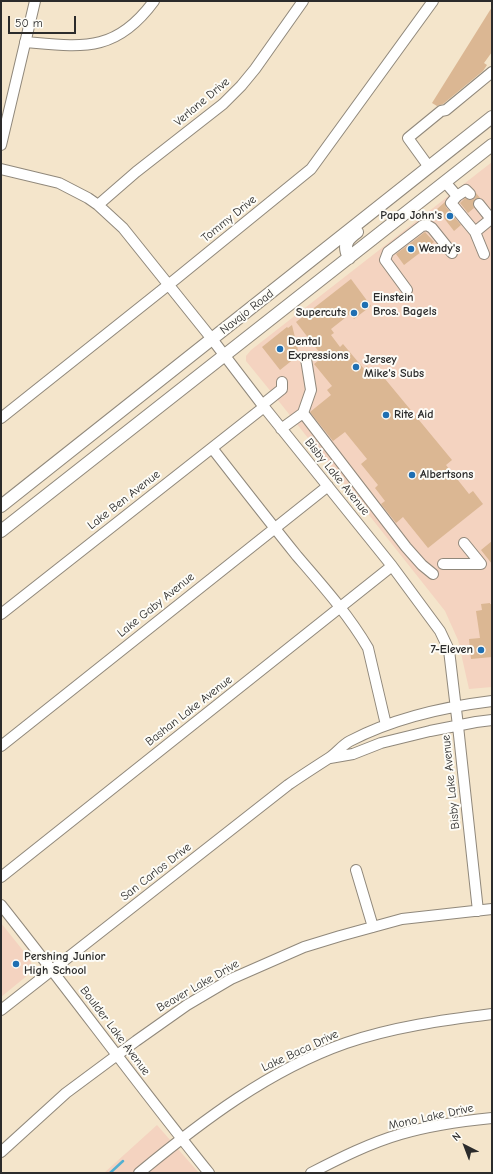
<!DOCTYPE html>
<html>
<head>
<meta charset="utf-8">
<style>
	body { margin:0 }
	#map { position:relative; width:493px; height:1174px; overflow:hidden; background:#f4e5cb; font-family:"Comic Neue",sans-serif }
	canvas { display:block }
	.frame { position:absolute; inset:0; border:2px solid #2b2b2b; pointer-events:none }
	.north { position:absolute; left:445px; top:1126px; width:40px; height:40px; -webkit-text-stroke:3px #fdfcf7; paint-order:stroke; rotate:318deg; font-size:11px; font-weight:700; line-height:16px; text-align:center; color:#2b2b2b }
	.north::after { content:''; display:block; margin:auto; width:14px; height:18px; background:#2b2b2b; clip-path:polygon(50% 0,100% 100%,50% 72%,0 100%) }
	.scale { position:absolute; left:8px; top:16px; width:68px; height:18px; box-sizing:border-box; border:2px solid #2b2b2b; border-top:0; padding-left:5px; font-size:12px; line-height:14px; white-space:nowrap; color:#2b2b2b; -webkit-text-stroke:3px #fdfcf7; paint-order:stroke }
</style>
</head>
<body>
<div id="map">
<canvas width="493" height="1174"></canvas>
<div class="frame"></div>
<div class="north">N</div>
<div class="scale">50 m</div>
</div>
<script>
const ctx = document.querySelector('canvas').getContext('2d');
ctx.lineJoin = 'round';
function fill(path, color) {
  ctx.fillStyle = color;
  ctx.fill(path, 'evenodd');
}
function strokePath(path, color, width, dash) {
  ctx.strokeStyle = color;
  ctx.lineWidth = width;
  ctx.lineCap = dash ? 'butt' : 'round';
  ctx.setLineDash(dash || []);
  ctx.stroke(path);
}
function label(font, color, halo, rows, align = 'center') {
  ctx.font = font + ' "Comic Neue",sans-serif';
  ctx.lineWidth = 4;
  ctx.setLineDash([]);
  ctx.textBaseline = 'middle';
  ctx.strokeStyle = halo;
  ctx.fillStyle = color;
  for (const [text, x, y, turn = 0] of rows) {
    ctx.save();
    ctx.translate(x, y);
    ctx.rotate((+turn || 0) * Math.PI / 180);
    ctx.textAlign = isNaN(turn) ? turn : align;
    if (halo) ctx.strokeText(text, 0, 0);
    ctx.fillText(text, 0, 0);
    ctx.restore();
  }
}
fill(new Path2D(`
	M492,162V687L469,689L458,640L445,611L281,404L246,361V356L251,350Z
	M1,923L29,958L34,970L1,997Z
	M157,1125L199,1173H104Z`), '#f4d3c0');
strokePath(new Path2D(`
	M110,1173L123,1161`), '#53b0d1', 2.5);
fill(new Path2D(`
	M492,7V52L484,63L487,65L483,71L443,104L437,106L432,103Z
	M476,193L480,198L475,199L473,205L474,208L468,213L460,203L465,198L469,200H472L475,198Z
	M445,202L446,207L461,225L454,231L437,209Z
	M425,232L434,242L404,265L396,254Z
	M351,279L371,306L354,319L350,314L331,329L334,333L331,335L340,347L343,344L364,369L367,366L371,372L376,368L452,460L446,465L469,494L473,491L483,504L428,548L403,517L396,523L381,504L385,501L375,488L378,485L361,464L367,459L345,432L333,441L310,412L331,395L327,390L332,386L314,364L323,357L296,322Z
	M292,325L298,350L292,354L295,358L280,370L262,347L287,327L288,328Z
	M492,541V564L481,550Z
	M490,603V604H492V657L471,659L469,639L480,638L476,611L482,610L481,604Z`), '#dbb793');
const minor = new Path2D(`
	M25,42C83,47 116,53 154,1
	M1,145L35,1
	M429,167L408,138L441,111L446,110L492,72
	M1,169L59,183L88,198L98,205L123,228L212,339L264,407L392,566L440,631L449,650L458,726L478,911
	M445,182L457,196L451,203L475,232L491,219L479,204
	M457,196L466,190L470,194
	M98,205L136,172L223,104L241,86L255,69L303,1
	M475,232L484,254
	M407,290L385,260L388,252L422,226L427,225L432,228L452,253
	M262,405L282,389V382
	M303,413L311,390L306,359
	M1,418L177,278L311,169L433,1
	M281,429L303,413L406,547L422,565L433,574
	M212,448C240,484 268,520 297,556C322,585 348,614 368,648L386,725
	M443,564H481L464,543
	M1,614L264,407
	M1,746L328,486
	M330,758L353,754L381,743L430,731L476,722L492,720
	M356,870L373,927
	M1,877L392,566
	M1,905C71,993 138,1085 209,1173
	M1,1010L288,785C301,776 315,767 329,758C337,753 342,745 350,741C394,718 443,707 492,701
	M1,1152L66,1093L136,1041L187,1005L231,979L304,947L340,936L402,919L492,909
	M139,1173C202,1121 269,1070 346,1043C393,1027 443,1020 492,1014
	M311,1173C340,1158 370,1143 401,1134C431,1125 462,1121 492,1118`);
const major = new Path2D(`
	M349,258C343,245 346,240 357,232
	M1,506L492,117
	M1,531L492,145`);
strokePath(minor, '#90887b', 12);
strokePath(major, '#90887b', 14);
strokePath(minor, '#fff', 10);
strokePath(major, '#fff', 12);
for (const [x, y, r, color] of [
	[450,216,4,"#1f6fb2"],
	[411,249,4,"#1f6fb2"],
	[365,305,4,"#1f6fb2"],
	[354,313,4,"#1f6fb2"],
	[280,349,4,"#1f6fb2"],
	[356,367,4,"#1f6fb2"],
	[386,415,4,"#1f6fb2"],
	[412,475,4,"#1f6fb2"],
	[481,650,4,"#1f6fb2"],
	[16,964,4,"#1f6fb2"]
]) {
  const dot = new Path2D();
  dot.arc(x, y, r, 0, 2 * Math.PI);
  ctx.fillStyle = color;
  ctx.fill(dot);
  strokePath(dot, '#fdfcf7', 1.5);
}
label('12px', '#2b2b2b', '#fdfcf7', [
	["Verlane Drive",202,102,-40],
	["Tommy Drive",229,219,-39],
	["Navajo Road",247,312,-38],
	["Bisby Lake Avenue",337,477,51],
	["Lake Ben Avenue",124,500,-38],
	["Lake Gaby Avenue",156,605,-39],
	["Bashan Lake Avenue",189,711,-38],
	["Bisby Lake Avenue",451,782,-96],
	["San Carlos Drive",156,872,-38],
	["Beaver Lake Drive",198,986,-30],
	["Boulder Lake Avenue",115,1031,53],
	["Lake Baca Drive",300,1051,-25],
	["Mono Lake Drive",431,1117,-12]
]);
label('bold 12px', '#2b2b2b', '#fdfcf7', [
	["Papa John's",442,216,"right"],
	["Wendy's",419,249],
	["Einstein",373,298],
	["Bros. Bagels",373,312],
	["Supercuts",346,313,"right"],
	["Dental",288,342],
	["Expressions",288,356],
	["Jersey",364,360],
	["Mike's Subs",364,374],
	["Rite Aid",394,415],
	["Albertsons",420,475],
	["7-Eleven",473,650,"right"],
	["Pershing Junior",24,957],
	["High School",24,971]
], 'left');
</script>
</body>
</html>
